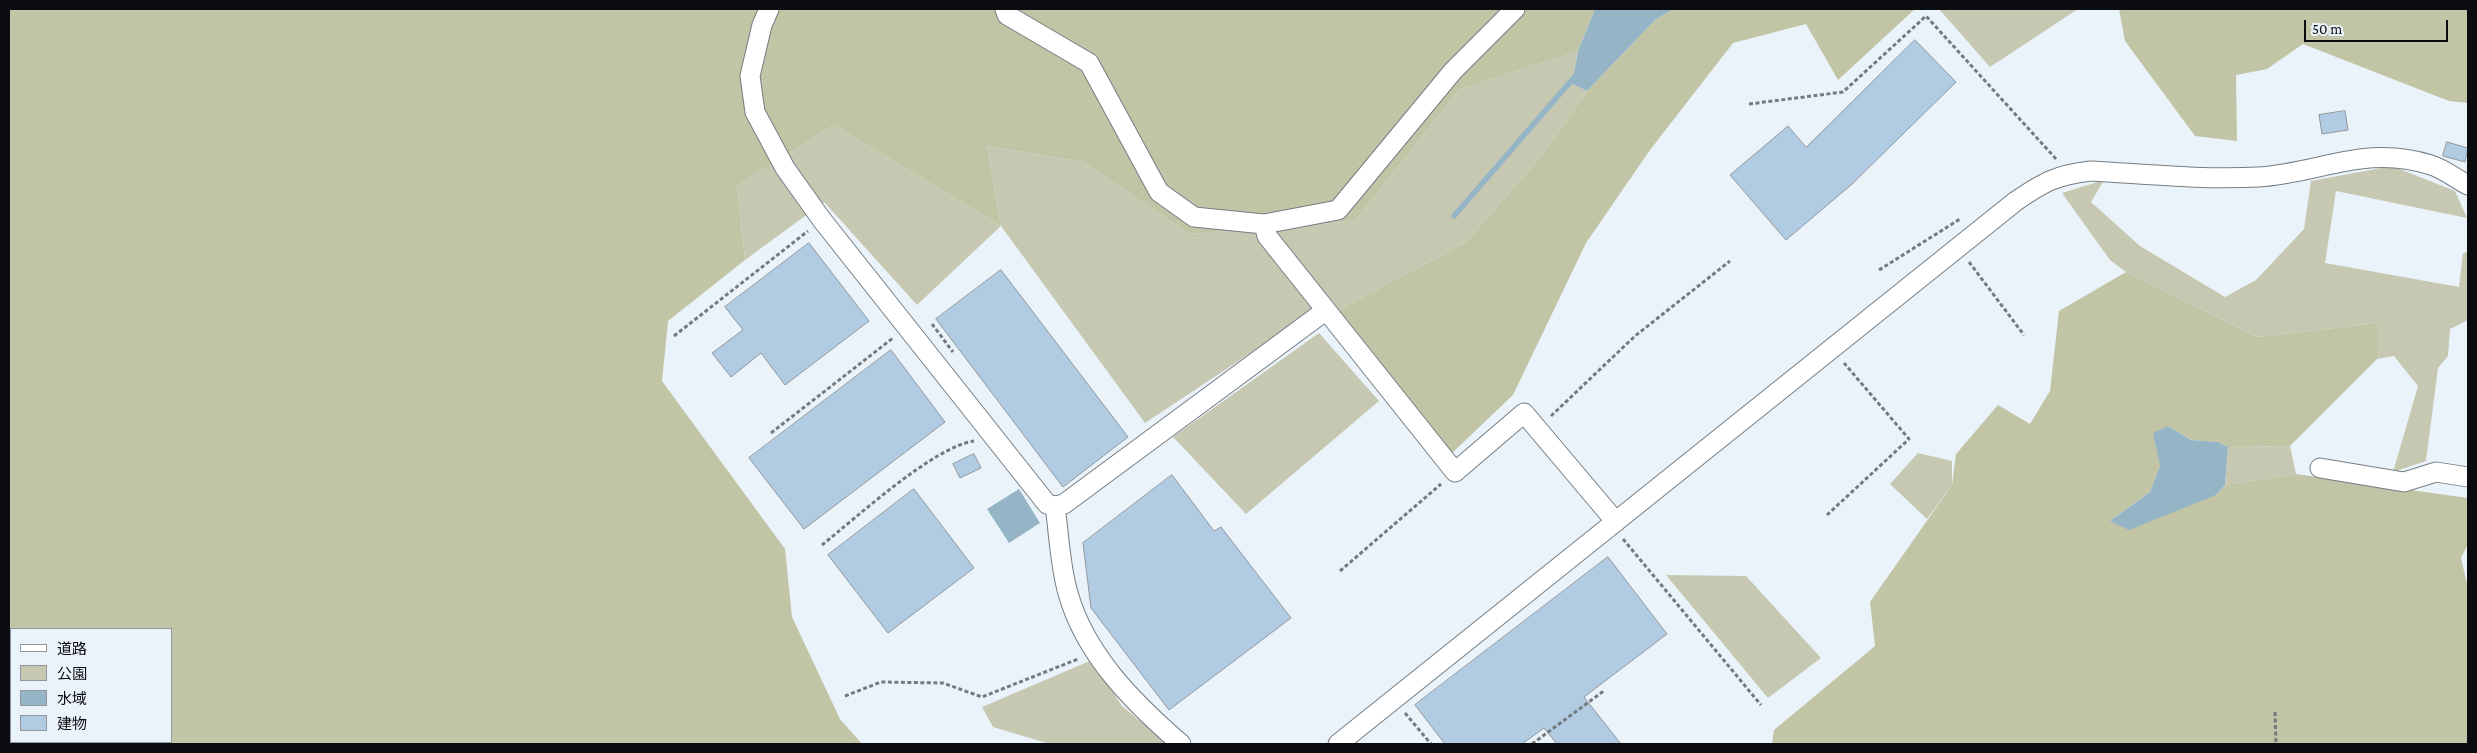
<!DOCTYPE html>
<html>
<head>
<meta charset="utf-8">
<style>
	body { margin:0 }
	#map { position:relative; width:2477px; height:753px; overflow:hidden; background:#ebf3fa; font-family:"Crimson Pro","Noto Sans JP",serif }
	canvas { display:block }
	.frame { position:absolute; inset:0; border:10px solid #0a0c0f; pointer-events:none }
	.legend { position:absolute; left:10px; top:628px; width:162px; height:115px; box-sizing:border-box; background:#ebf3fa; border:1px solid #91979c; margin:0; padding:6px 9px; list-style:none; font-size:15px; color:#0a0c0f }
	.legend li { display:flex; align-items:center; gap:10px; height:25px }
	.legend b { width:25px; border:1px solid #91979c }
	.scale { position:absolute; left:2304px; top:20px; width:144px; height:22px; box-sizing:border-box; border:2px solid #0a0c0f; border-top:0; padding-left:6px; font-size:15px; line-height:18px; white-space:nowrap; color:#0a0c0f; -webkit-text-stroke:4px #ebf3fa; paint-order:stroke }
</style>
</head>
<body>
<div id="map">
<canvas width="2477" height="753"></canvas>
<div class="frame"></div>
<ul class="legend">
<li><b style="height:6px;background:#fff"></b>道路</li>
<li><b style="height:14px;background:#c6c8b2"></b>公園</li>
<li><b style="height:14px;background:#95b5c6"></b>水域</li>
<li><b style="height:14px;background:#b1cce2"></b>建物</li>
</ul>
<div class="scale">50 m</div>
</div>
<script>
const ctx = document.querySelector('canvas').getContext('2d');
ctx.lineJoin = 'round';
function fill(path, color) {
  ctx.fillStyle = color;
  ctx.fill(path, 'evenodd');
}
function strokePath(path, color, width, dash) {
  ctx.strokeStyle = color;
  ctx.lineWidth = width;
  ctx.lineCap = dash ? 'butt' : 'round';
  ctx.setLineDash(dash || []);
  ctx.stroke(path);
}
fill(new Path2D(`
	M1939,9H2078L1990,67Z
	M1578,51L1572,84L1587,91L1544,153L1466,242L1337,311H1314L1145,423L1001,226L917,305L824,202L745,260L737,186L834,125L1001,226L987,146L1083,162L1189,234L1355,221L1459,90Z
	M2392,166L2455,191L2467,218L2336,191L2325,263L2459,287L2463,253L2468,252V320L2450,329L2448,356L2438,368L2426,461L2393,472L2418,386L2394,356L2377,359V323L2258,337L2126,272L2110,260L2062,193L2104,180L2091,202L2140,246L2225,297L2256,280L2304,229L2311,181Z
	M1319,333L1379,401L1246,514L1173,437Z
	M2290,446L2296,474L2225,485L2228,447Z
	M1918,453L1952,461V485L1927,519L1890,484Z
	M1666,575L1746,576L1821,658L1768,698Z
	M1092,660L1122,706L1168,744H1050L993,727L982,707Z`), '#c6c8b2');
fill(new Path2D(`
	M9,9H1595L1578,51L1459,90L1355,221L1189,234L1083,162L987,146L1001,226L834,125L737,186L745,260L668,321L662,381L785,549L792,617L840,719L862,744H9ZM11,629H171V742H11Z
	M1673,9H1915L1838,80L1806,24L1733,43L1650,150L1586,243L1513,395L1451,454L1337,311L1466,242L1544,153L1587,91L1655,20Z
	M2119,9H2468V103L2449,101L2303,44L2267,69L2236,75L2237,141L2195,136L2125,41Z
	M2126,272L2258,337L2377,323V359L2290,446L2228,447L2218,442L2191,440L2168,426L2160,466L2150,492L2110,521L2216,495L2225,485L2296,474L2468,498V544L2461,558L2468,588V744H1772L1774,730L1875,646L1870,602L1952,485L1956,454L1998,405L2030,424L2050,391L2059,311Z`), '#c1c4a5');
fill(new Path2D(`
	M1595,9H1673L1655,20L1587,91L1572,84L1578,51Z
	M2168,426L2191,440L2218,442L2228,447L2225,485L2216,495L2129,530L2110,521L2150,492L2160,466L2153,433Z
	M1019,489L1040,523L1009,543L987,509Z`), '#95b5c6');
strokePath(new Path2D(`
	M1454,216L1577,74`), '#95b5c6', 5.5);
const building = new Path2D(`
	M1915,40L1956,82L1851,185L1786,240L1730,175L1788,126L1806,147Z
	M2345,111L2348,130L2322,134L2319,115Z
	M2447,142L2468,148L2465,162L2443,156Z
	M809,243L869,321L785,385L761,353L731,377L712,353L743,330L725,307Z
	M1001,270L1128,437L1063,487L936,319Z
	M891,350L945,422L804,529L749,458Z
	M974,454L981,468L960,478L953,464Z
	M1172,475L1214,531L1221,527L1291,618L1169,710L1091,608L1083,543Z
	M914,489L974,568L888,633L828,555Z
	M1608,557L1667,634L1584,697L1621,744H1557L1544,728L1522,744H1445L1415,705Z`);
fill(building, '#b1cce2');
strokePath(building, '#8f979e', 1);
const street = new Path2D(`
	M769,9L762,25L750,76L755,112L785,168L822,220L1047,504L1055,506L1064,504L1325,311
	M1005,9L1007,15L1089,63L1159,192L1194,217L1264,224
	M1515,9L1453,71L1338,210L1264,224L1267,236L1455,472L1524,413L1616,522
	M2320,468L2404,482L2436,472L2468,477
	M1055,506C1059,534 1060,566 1068,593C1085,655 1134,703 1181,744
	M1338,744L2016,201C2044,182 2056,175 2091,171C2146,174 2202,180 2258,177C2321,173 2365,144 2431,165C2444,169 2456,179 2468,185`);
strokePath(street, '#757d83', 21);
strokePath(new Path2D(`
	M1749,104L1843,92L1926,16L2057,160
	M1969,262L2024,335
	M1879,270L1960,219
	M932,324L953,352
	M674,336L808,231
	M1551,416L1635,336L1730,261
	M771,433L893,338
	M1827,515L1909,439L1844,363
	M1623,539L1761,705
	M822,545C856,518 933,447 974,441
	M1340,571L1441,484
	M845,696L881,682L943,683L982,697L1078,659
	M2275,712L2276,744
	M1405,713L1431,744
	M1532,744L1605,690`), '#757a7f', 3, [4, 2.5]);
strokePath(street, '#fff', 19);
</script>
</body>
</html>
